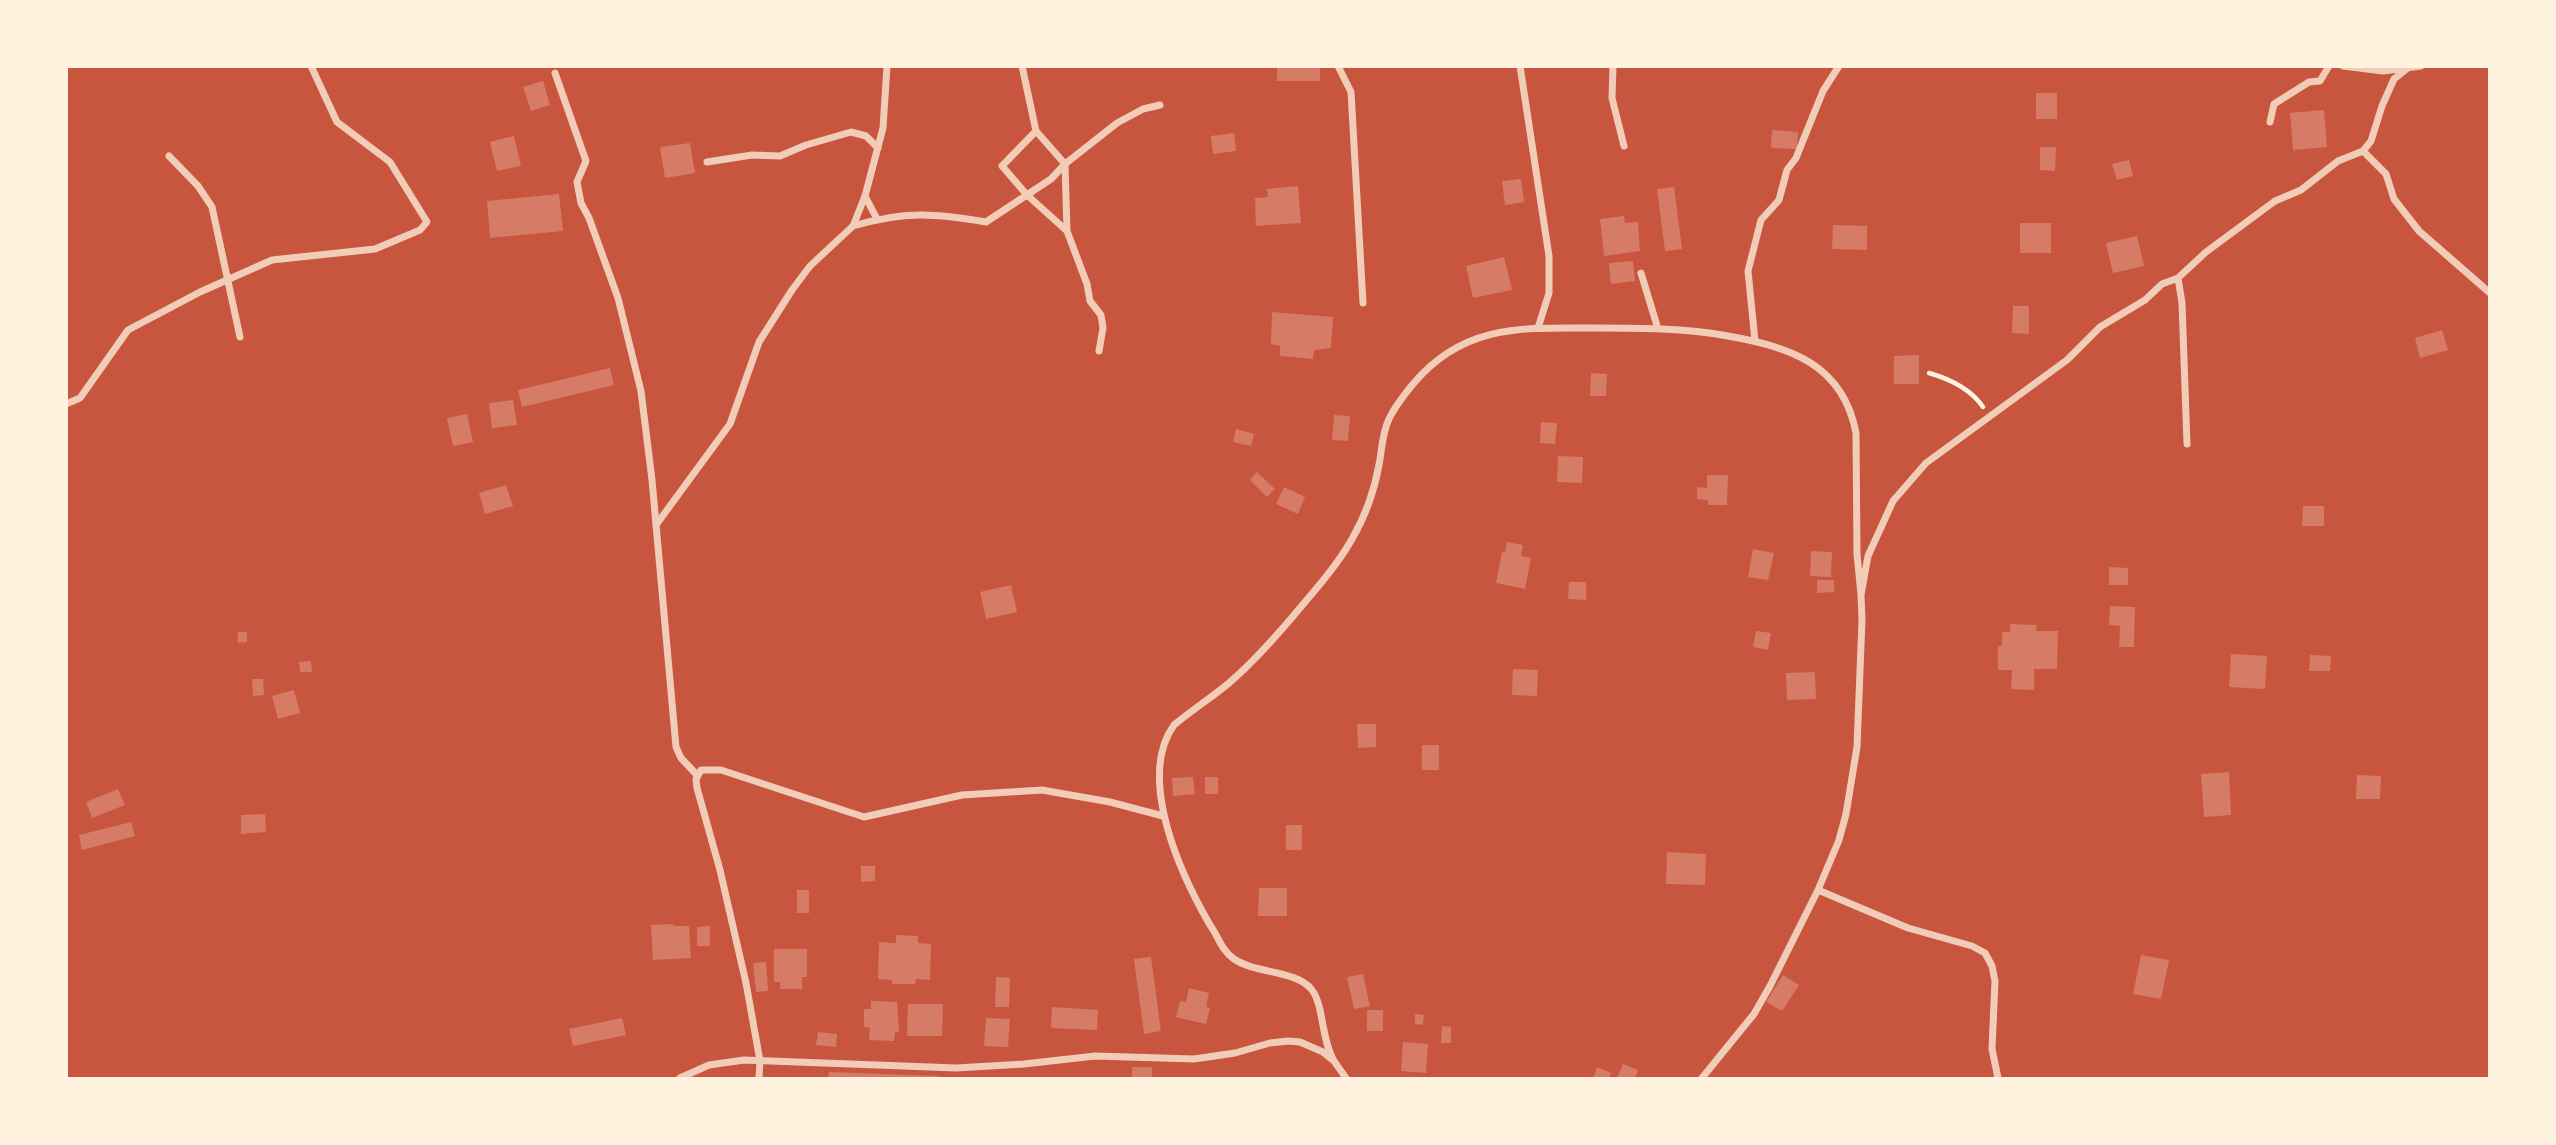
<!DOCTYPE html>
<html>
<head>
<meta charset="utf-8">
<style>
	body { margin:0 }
	#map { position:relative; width:2556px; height:1145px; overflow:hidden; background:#c8553d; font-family:"Asap Condensed",sans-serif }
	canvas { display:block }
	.frame { position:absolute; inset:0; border:68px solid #fff3e0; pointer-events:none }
</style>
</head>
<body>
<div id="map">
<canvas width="2556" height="1145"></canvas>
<div class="frame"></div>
</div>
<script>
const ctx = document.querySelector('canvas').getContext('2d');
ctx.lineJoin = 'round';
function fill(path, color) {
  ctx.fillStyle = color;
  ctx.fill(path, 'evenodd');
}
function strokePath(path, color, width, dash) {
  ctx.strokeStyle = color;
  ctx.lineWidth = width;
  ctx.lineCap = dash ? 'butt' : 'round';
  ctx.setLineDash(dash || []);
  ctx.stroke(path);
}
fill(new Path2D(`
	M1277,66H1320V81H1277Z
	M543,81L550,105L531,111L523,87Z
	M2036,93H2057V119H2036Z
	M2324,110L2327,147L2293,150L2290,113Z
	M1772,130L1798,132L1797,149L1771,148Z
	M1234,133L1236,151L1213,154L1211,136Z
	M514,136L521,166L497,171L490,142Z
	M690,143L695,173L665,178L660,147Z
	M2040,147H2056L2055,171L2040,170Z
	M2129,160L2133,176L2117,180L2112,164Z
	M1521,179L1524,202L1505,205L1502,181Z
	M1298,186L1301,223L1256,226L1255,198L1268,197L1267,189Z
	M1674,187L1682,249L1665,251L1657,189Z
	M559,194L563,231L490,238L487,201Z
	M1624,216L1625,223L1638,222L1640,251L1604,256L1600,219Z
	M2020,223H2051V253H2020Z
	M1833,225L1867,226V250L1832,249Z
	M2137,236L2144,266L2113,273L2106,243Z
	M1504,257L1512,290L1473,298L1466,266Z
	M1633,261L1635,281L1611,284L1609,263Z
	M2013,306H2029V334L2012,333Z
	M1272,312L1333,317L1331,348L1314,350L1313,359L1280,356V346L1271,344Z
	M2442,330L2448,350L2420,358L2415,338Z
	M1919,355V384H1894V356Z
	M610,368L614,385L522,407L518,390Z
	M1591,373L1607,374L1606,396H1590Z
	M513,400L517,425L492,428L489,403Z
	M467,414L473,442L453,446L447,418Z
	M1334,415L1350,416L1348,441L1332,440Z
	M1541,422L1557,423L1555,444L1540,443Z
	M1236,429L1254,434L1251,446L1233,442Z
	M1558,456L1583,457L1582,483L1557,482Z
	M1257,472L1275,489L1267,497L1250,480Z
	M1707,475H1728L1727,505H1708V500L1697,499V487L1707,488Z
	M506,485L513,506L485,514L479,493Z
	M1284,487L1305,497L1298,514L1276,504Z
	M2303,506H2324V526H2302Z
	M1507,542L1523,545L1521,556L1531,558L1525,589L1496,583L1502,552L1505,553Z
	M1753,549L1774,553L1768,580L1748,577Z
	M1811,551L1832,552L1831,577L1810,576Z
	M2109,567L2128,568V585H2109Z
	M1817,580H1834V592L1817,593Z
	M1569,582H1586V600L1568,599Z
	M1011,585L1017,612L986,619L980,592Z
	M2110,606L2135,607L2134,647H2119L2120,626L2109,625Z
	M2010,624L2037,625L2036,631H2058L2057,669H2034V690L2011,689L2012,670H1998V646H2002V632H2010Z
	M1756,631L1771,633L1768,650L1753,647Z
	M238,632H247V642L238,643Z
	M2231,654L2267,656L2265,689L2229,687Z
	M2310,655L2331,656L2330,671H2309Z
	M311,661L312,672H300L299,662Z
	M1513,669L1538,670L1537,696L1512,695Z
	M1815,672L1816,699L1787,700L1786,673Z
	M252,679H263L264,695L253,696Z
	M294,690L300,713L278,719L272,696Z
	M1357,724H1376V747L1358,748Z
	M1422,745H1439V770H1422Z
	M2229,772L2231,815L2204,817L2201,774Z
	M2357,775L2381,776L2380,799H2356Z
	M1193,777L1195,794L1173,796L1172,778Z
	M1205,777H1218V794H1205Z
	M118,789L125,805L92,818L86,802Z
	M265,814L266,832L241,834V815Z
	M131,822L135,836L82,850L79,835Z
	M1286,825H1302V850H1286Z
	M1667,852L1706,854L1705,885L1666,884Z
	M861,866H875V881L861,882Z
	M1259,888H1287V916H1258Z
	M797,890H809V913H797Z
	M673,924V926H689L691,958L653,960L651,925Z
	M710,926V946H697V927Z
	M896,935L918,936V943L931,944L930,980L916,979L915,984H892V980L878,979L879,942L896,943Z
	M774,949H807V977H802V989H780V982H774Z
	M2141,955L2169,960L2161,999L2133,994Z
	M1151,957L1161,1031L1144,1034L1134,959Z
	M766,962L768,991L756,992L753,963Z
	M1363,974L1370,1006L1354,1009L1347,977Z
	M1783,975L1799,985L1782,1011L1766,1002Z
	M996,977L1010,978L1009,1007H995Z
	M1189,988L1209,993L1206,1007L1210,1008L1206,1024L1176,1017L1180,1001L1186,1002Z
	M871,1001L897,1002L899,1032H895L894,1041L869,1040L870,1028L864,1027V1009H871Z
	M908,1004H943L942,1036H907Z
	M1052,1007L1098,1010L1097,1030L1051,1028Z
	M1367,1010H1383V1031H1367Z
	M1415,1014L1424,1015L1423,1025L1415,1024Z
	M622,1018L626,1035L573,1046L569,1029Z
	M986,1018L1010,1019L1008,1047L984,1046Z
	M1442,1026L1451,1027V1043H1441Z
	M818,1032L837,1034L836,1047L816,1045Z
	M1403,1042L1428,1044L1426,1073L1401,1071Z
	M1623,1064L1638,1070L1635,1078H1617Z
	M1132,1067H1152V1078H1132Z
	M1597,1067L1611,1073L1609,1078H1593Z
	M829,1072L939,1076V1078H828Z`), '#d67c66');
strokePath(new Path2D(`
	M1929,373C1950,379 1970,388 1983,407`), '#fff3e0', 4.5);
strokePath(new Path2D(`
	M1022,66L1036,131L1065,164L1067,231L1087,284L1090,301L1101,315L1103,328L1099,351
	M1338,66L1351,92L1363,303
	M1520,66L1549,256V293L1538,328
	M1613,66L1612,98L1624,146
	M2343,66L2383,71L2421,66
	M2409,67L2394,79L2382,106L2371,141L2363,151L2386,174L2394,199L2419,231L2490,293
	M555,73L586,161L577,182L581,203L589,218L618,298L641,391L652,480L676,747L681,758L697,775
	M2270,122L2274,104L2309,82L2320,81L2329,66
	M1036,131L1002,166L1027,195L1067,231
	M169,156L198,186L212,207L240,337
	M707,162L752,155L780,156L806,145L851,132L866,136L878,148
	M865,196L877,219
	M853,226C904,211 935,213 986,222L1051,179L1065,164L1117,123L1143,109L1160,105
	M1641,273L1658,329
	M2178,278L2182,303L2187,444
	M1755,341L1748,271L1761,220L1779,200L1787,170L1796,158L1823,91L1839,66
	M66,404L80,398L128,330L200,292L272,260L375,249L420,230L427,222L390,162L337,122L311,66
	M656,525L730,424L759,342L792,290L810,266L853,226L865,196L883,128L887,66
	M1818,890L1908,928L1972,946L1985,953L1992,966L1995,981L1992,1049L1998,1078
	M1334,1061C1321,1039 1324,1006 1312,990C1297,970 1256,974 1234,959C1222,951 1218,936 1210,925C1181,875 1136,778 1174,725C1192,710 1211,698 1229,683C1257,659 1281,631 1305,602C1322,582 1339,562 1352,539C1366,515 1374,492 1379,465C1382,450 1382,433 1389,419C1395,406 1404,395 1413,384C1464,323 1524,328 1596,328C1640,328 1684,328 1728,336C1790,347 1843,364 1856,433L1857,554L1861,595
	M680,1078L709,1065L744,1060L956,1068L1024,1064L1095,1056L1194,1059L1235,1053L1270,1043L1288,1041L1300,1042L1323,1052L1334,1061L1346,1078
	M759,1078L760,1061L746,983L720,870L697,788L696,779L701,770H721L864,817L962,795L1042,790L1110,802L1163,816
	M1702,1078L1754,1014L1770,986L1818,890L1839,840L1846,814L1857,747L1862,620L1861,595L1868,556L1893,501L1926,463L2067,360L2100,327L2145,300L2162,284L2178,278L2206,252L2275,201L2301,190L2338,161L2363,151`), '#f1ccb7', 7);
</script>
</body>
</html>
